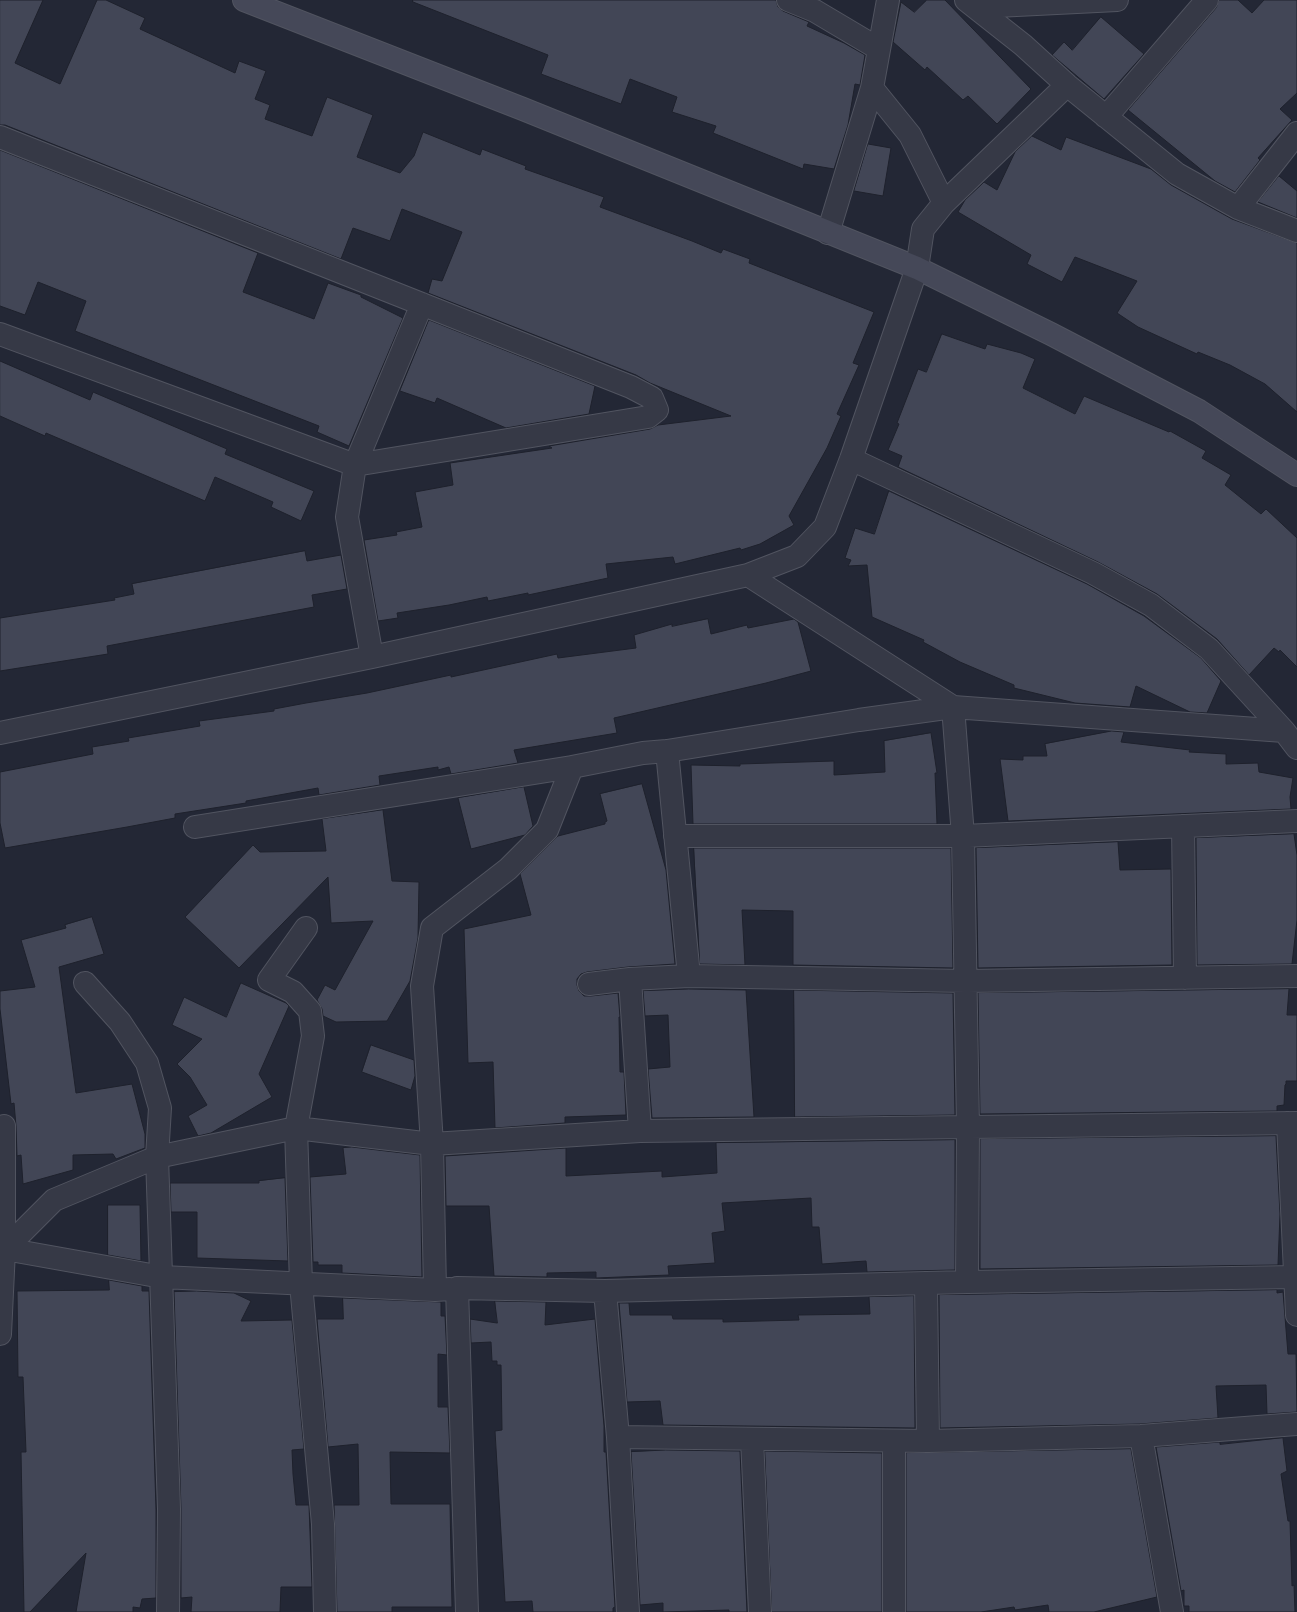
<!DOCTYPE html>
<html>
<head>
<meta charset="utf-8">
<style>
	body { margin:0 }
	canvas { display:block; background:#232735 }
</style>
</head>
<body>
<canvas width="1297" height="1612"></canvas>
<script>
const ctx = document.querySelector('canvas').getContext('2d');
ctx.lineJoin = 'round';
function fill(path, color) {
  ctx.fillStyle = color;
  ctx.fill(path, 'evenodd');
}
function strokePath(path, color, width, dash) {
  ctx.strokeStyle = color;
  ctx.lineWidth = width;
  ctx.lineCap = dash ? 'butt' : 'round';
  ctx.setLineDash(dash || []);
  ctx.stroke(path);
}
const building = new Path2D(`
	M0,0H43L15,63L60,84L97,0H106L145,18L140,29L235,73L239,61L266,71L255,99L270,105L265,119L312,136L327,97L373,115L357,157L400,173L414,156L423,132L480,155L482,149L526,166L525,169L604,197L600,207L692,241L721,253L723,249L750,259L749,263L874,312L853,363L859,365L837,414L841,416L827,448L789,516L794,525L760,544L741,550L740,548L675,564L673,557L606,564L608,578L528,595V593L488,601L487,597L449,605L397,613L398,618L378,621L364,540L397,535L396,532L422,527L415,492L453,485L450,463L552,448L549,446L650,429L658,425L731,416L650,383L636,375L428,293L432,279L442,281L462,232L402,209L390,241L353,228L341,259L5,125H0Z
	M413,0H776L778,7L783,11L809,22L807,26L844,43L865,55L860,85L855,84L848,125L834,169L804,164L803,169L713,133L716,126L672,112L677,97L630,79L621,104L541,74L548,55L413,2Z
	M927,0H945L1031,89L997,124L968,96L963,100L927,67L925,70L893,42L901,2L914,12Z
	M1219,0H1238L1252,13L1264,0H1297V93L1280,109L1292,120L1258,158L1260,160L1235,192L1215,181L1128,110L1216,8Z
	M1101,17L1144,54L1104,99L1052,55L1064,42L1072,50Z
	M1032,136L1061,150L1066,137L1151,169L1171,185L1232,219L1297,243V412L1265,384L1230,365L1198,352L1197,354L1138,327L1117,313L1137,281L1075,257L1062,282L1027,264L1031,255L958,212L965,200L984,182L997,190L1015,152Z
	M868,144L891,148L883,196L854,191Z
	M0,150L258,253L243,292L314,319L328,283L361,295V297L403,318L349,446L317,432L319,426L75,331L86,301L38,282L25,315L0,306Z
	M1279,176L1297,191V218L1258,202Z
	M429,320L595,386L589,414L506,428L437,398L435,403L400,391Z
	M942,334L985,349L987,344L1021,353L1035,359L1023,388L1075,414L1084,396L1169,432L1170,431L1206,451L1202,458L1231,475L1225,485L1261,514L1266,509L1297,538V667L1280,650L1279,652L1274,648L1249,675L1217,639L1157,594L1098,562L898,467L902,456L888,450L899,424L897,423L918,369L926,372Z
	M0,361L90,400L93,392L227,449L225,454L314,491L301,521L271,507L273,502L215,477L205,501L46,433L45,436L0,416Z
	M889,491L1087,584L1144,616L1201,658L1221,681L1207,713L1190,712L1136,686L1130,707L1075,703L1014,688V685L960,662L923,642L924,640L872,617L867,565L848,566L851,560L845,558L855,528L874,534Z
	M305,551L307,561L341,555L347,589L312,595L314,607L107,646L108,654L0,671V618L115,600L114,598L134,594L132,584Z
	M708,619L711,634L747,625L748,628L794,619L798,622L811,671L766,683L614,718L617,733L514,750L518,763L451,774L449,767L438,770V767L379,776L380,785L319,795L318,788L246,801V803L175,814V818L127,827L5,848L0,823V772L93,754L92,747L129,741L128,738L200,726L199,721L274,711V709L306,703L367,693L451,675V677L557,654L558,658L636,648L634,635L672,624V626Z
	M1112,731L1124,732L1121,742L1190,750L1189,752L1226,754V764L1258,763L1259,772L1293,778L1290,797L1291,809L1008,821L1000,759L1023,760V756H1047L1045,744Z
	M931,733L937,773H935L937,824H693L691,765L740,766V764L834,761V775L885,772L884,741Z
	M642,784L666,870L675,964L628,967L587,972L581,974L577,979V985L579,991L584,996H591L618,993L620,1017H619L620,1072H624L626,1115L565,1117V1123L495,1128L493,1062L468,1063L464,929L531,915L520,874L558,836L605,824V822L607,821L600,794Z
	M524,787L533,826L525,835L471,849L458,798Z
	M383,810L392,881L419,882L418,938L410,981L387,1021L336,1022L323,1016L322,1009L317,1000L325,985L335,990L373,921L331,923L328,877L239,968L185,917L253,845L260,852L326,851L322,819Z
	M1294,834L1297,855V920L1292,964L1197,965L1196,838Z
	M1118,842L1120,870L1171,869L1172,965L978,968L976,848Z
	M694,848H951L953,968L793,965V911L742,910L745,965L700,964Z
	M92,917L104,954L59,967L76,1093L132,1084L145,1134V1148L116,1159L113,1154L73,1155V1170L23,1184L21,1155L17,1156L16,1126L14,1103L11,1104L0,1009V991L35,987L21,940L66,928L65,925Z
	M241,983L286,1003L289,1006L259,1074L272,1097L211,1133L198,1136L188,1116L207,1105L190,1077L177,1064L202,1039L172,1025L184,997L226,1017Z
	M689,989L746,990L754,1117L652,1118L648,1069L670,1067L668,1015L645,1016L643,991Z
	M1289,989L1287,1015H1297V1081H1286V1084L1285,1085L1284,1105L1277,1106V1111L980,1114L978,993Z
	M794,990L953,993L955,1115L795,1117Z
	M371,1045L414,1060L415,1076L411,1090L362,1072Z
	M1276,1136L1280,1214L1278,1265L980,1269V1139Z
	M955,1140V1270L867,1272L866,1261L822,1264L819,1227H812L811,1198L722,1203L725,1231L712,1233L715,1263L668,1266L669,1275L596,1278V1272L547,1273V1277L494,1276L489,1206H446L445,1156L566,1148V1176L662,1171V1177L717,1173L716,1143Z
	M352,1147L420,1155L422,1277L342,1273V1265H318V1262H313L310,1177L346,1174L343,1148Z
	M285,1178L288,1261L197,1258V1212H171L170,1183H259V1181Z
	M108,1205H140L141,1261L108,1255Z
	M109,1280L142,1286V1291H149L156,1509V1598L142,1599L140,1608L133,1607V1612H76L86,1553L30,1612H24L21,1452H26L23,1377H18L17,1291L109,1290Z
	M1277,1290V1293L1283,1292L1288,1354H1296L1297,1412L1267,1414L1266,1385L1216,1386L1218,1418L1140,1424L940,1428L939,1295Z
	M197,1291L234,1293L251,1301L241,1321L292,1320L304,1449L292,1450L293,1474L296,1505H309L312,1587H281L280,1612H191L192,1597L181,1598V1509L174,1292Z
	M914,1296L915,1428L663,1425L660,1401L627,1402L619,1303H629L630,1315H672L673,1319H723V1322L799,1320L798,1315L870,1314L869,1297Z
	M343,1298L441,1302V1316H445L447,1355L438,1354V1407H448L450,1453L390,1452L391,1504H450L452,1607H392V1612H337L334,1505H359L358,1444L328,1447L317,1319H343Z
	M495,1301L546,1302L545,1325L595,1319L604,1426V1452H606L615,1607L613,1608V1612H533L532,1601L505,1602L495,1431L502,1430L501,1365H497V1361H492L491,1342L471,1343L470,1319L497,1323Z
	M1283,1438L1287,1471L1281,1474L1288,1521H1290L1292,1586L1294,1585L1295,1612H1189V1606H1184V1590L1181,1591L1156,1447L1220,1442V1444Z
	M1131,1449L1157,1597L1094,1612H1049L1048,1605L1015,1610L1014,1607L981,1612H906V1453Z
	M666,1450L740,1451L747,1612H729V1610L663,1612V1603L640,1605L631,1452Z
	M765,1451L882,1453V1612H772Z`);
fill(building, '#424656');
strokePath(building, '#1e212c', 1);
const street = new Path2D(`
	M788,0L815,11L879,49
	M966,0L1023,45L1067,85L1177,174L1238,208L1297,231
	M976,7L1117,0
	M872,88L910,135L944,203
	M1106,117L1207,0
	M0,137L631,387L652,398L657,410L648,417L355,465
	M1238,208L1297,133
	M828,233L872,88L888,0
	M0,334L355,465L347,517L372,657
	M851,459L1093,573L1151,605L1209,649L1284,731L1297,748
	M355,465L422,304
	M748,575L953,707L963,836L968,1128L967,1282
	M0,733L372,657L748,575L797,556L825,527L851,459L917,268L923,229L944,203L1067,85
	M667,751L689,976
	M1183,826L1185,978
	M195,827L572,767L643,753L667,751L859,720L953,707L1284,731
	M675,836H963L1297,821
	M306,928L269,980L293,992L310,1011L313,1036L296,1128L301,1284L323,1524L325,1612
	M85,983L120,1022L147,1063L160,1108L157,1157L169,1509L168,1612
	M589,984L630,979
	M1288,1123L1297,1315
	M640,1131L630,979L689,976L966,981L1297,976
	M0,1248L162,1277L435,1290L450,1289
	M4,1250L54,1200L157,1157L296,1128L432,1144L640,1131L1297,1123
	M926,1283L928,1441
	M435,1290L432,1144L422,986L432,928L508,869L547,830L572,767
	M605,1291L618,1437L628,1612
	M0,1334L4,1250V1126
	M1141,1436L1172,1612
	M618,1437L928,1441L1141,1436L1297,1424
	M752,1439L760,1612
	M894,1442V1612
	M467,1612L457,1288L605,1291L967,1282L1297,1277`);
const secondary = new Path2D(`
	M244,0L523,109L917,268L1051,334L1199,411L1297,475`);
strokePath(street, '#515460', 24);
strokePath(secondary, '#515460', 24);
strokePath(street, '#363946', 22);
strokePath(secondary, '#454858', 22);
</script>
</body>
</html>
